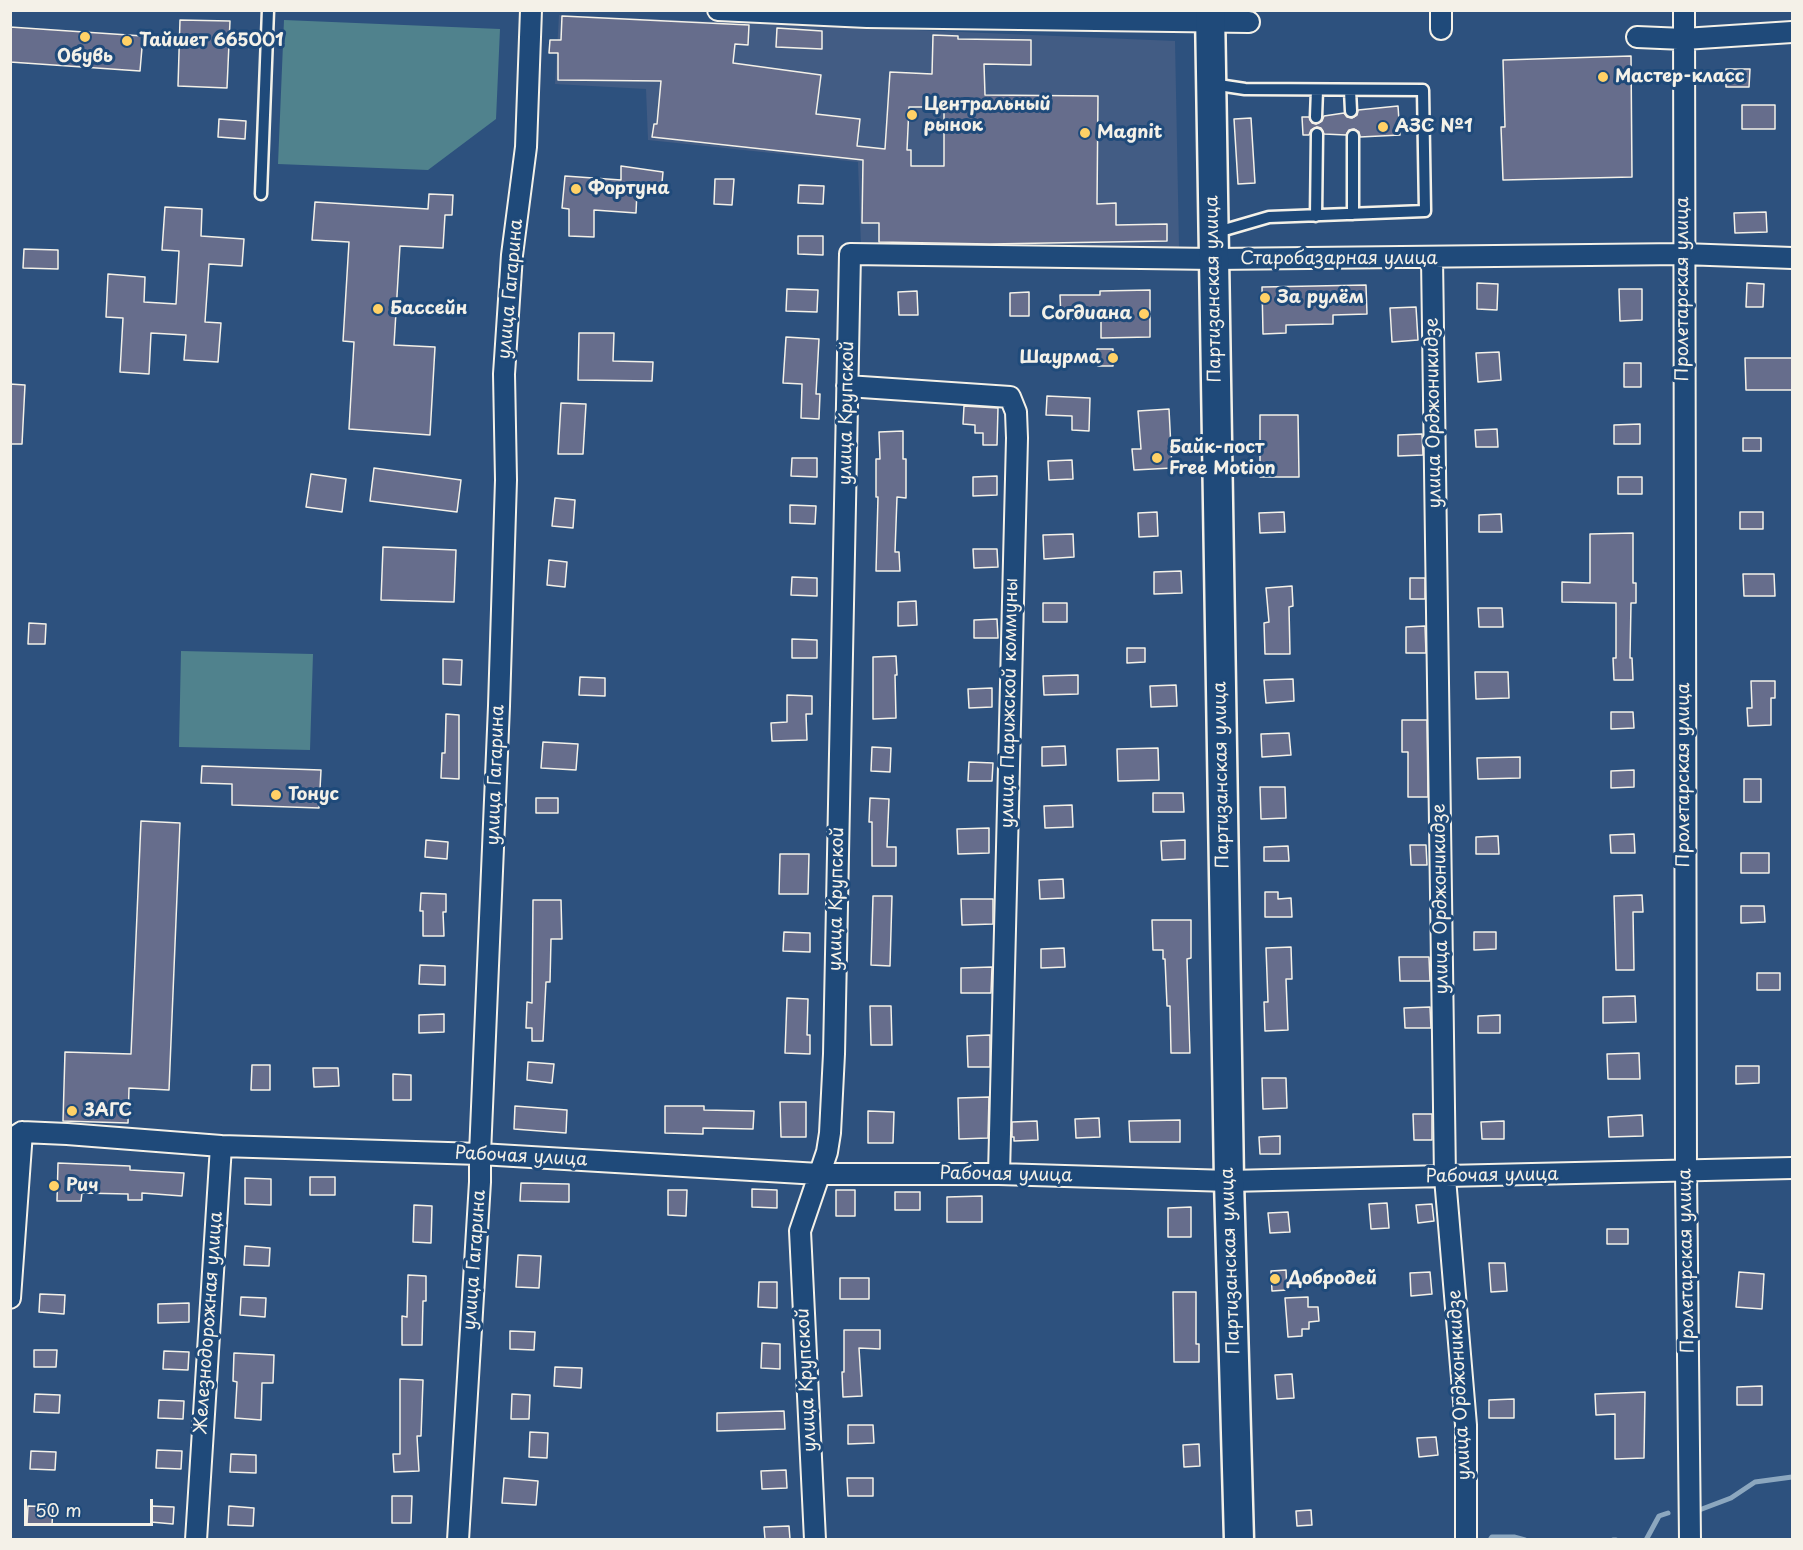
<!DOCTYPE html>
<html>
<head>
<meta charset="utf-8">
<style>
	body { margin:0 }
	#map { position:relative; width:1803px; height:1550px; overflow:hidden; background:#2d517e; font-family:"Playpen Sans",sans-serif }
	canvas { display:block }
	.frame { position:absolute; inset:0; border:12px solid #f4f1e8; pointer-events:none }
	.scale { position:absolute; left:24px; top:1499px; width:129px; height:27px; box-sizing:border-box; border:3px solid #f4f1e8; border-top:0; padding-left:8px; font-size:18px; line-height:21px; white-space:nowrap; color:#f4f1e8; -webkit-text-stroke:4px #1f4a7a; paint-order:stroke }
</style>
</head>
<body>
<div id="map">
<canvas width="1803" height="1550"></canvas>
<div class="frame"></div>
<div class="scale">50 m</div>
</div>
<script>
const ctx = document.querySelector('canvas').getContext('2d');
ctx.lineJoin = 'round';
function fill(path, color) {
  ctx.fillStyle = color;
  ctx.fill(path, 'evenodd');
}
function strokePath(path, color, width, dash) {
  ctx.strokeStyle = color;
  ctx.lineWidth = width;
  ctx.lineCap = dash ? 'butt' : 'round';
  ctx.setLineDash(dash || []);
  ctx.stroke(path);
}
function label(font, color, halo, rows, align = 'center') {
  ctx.font = font + ' "Playpen Sans",sans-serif';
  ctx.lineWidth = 6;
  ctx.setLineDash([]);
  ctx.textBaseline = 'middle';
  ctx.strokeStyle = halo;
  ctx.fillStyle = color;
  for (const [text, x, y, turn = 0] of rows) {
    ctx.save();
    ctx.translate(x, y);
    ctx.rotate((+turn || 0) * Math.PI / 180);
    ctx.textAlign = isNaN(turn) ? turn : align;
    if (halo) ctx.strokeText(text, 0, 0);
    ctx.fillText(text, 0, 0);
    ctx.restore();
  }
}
fill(new Path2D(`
	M559,15L1175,41L1179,247L861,246L858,162L648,140L646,89L555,84Z`), '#425c84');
fill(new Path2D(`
	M284,20L500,29L496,119L428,170L278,164Z
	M181,651L313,654L310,750L179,747Z`), '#50828d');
strokePath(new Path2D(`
	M1694,1512L1731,1498L1755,1482L1792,1477
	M1490,1540L1492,1537H1514L1525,1540
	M1613,1540H1616
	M1646,1540L1659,1516L1668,1513`), '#8ca7bf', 5);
const building = new Path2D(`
	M562,16L749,25L748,45L735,44L733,63L821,75L816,114L860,119L857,146L885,149L890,72L932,74L933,35L958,36V39L1031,40V65L984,64L985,95L1098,96L1097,204L1116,203V225L1167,224V241L990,244L879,242V223H862L863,160L652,137L654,124H657L661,81L558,80V53H549L550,40H561ZM909,107H944V166H911V150H907Z
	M180,20L230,21L227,88L178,86Z
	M10,27L143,36L140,71L10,62Z
	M777,28L822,31V49L776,47Z
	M1631,56L1632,177L1503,180L1501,127H1505L1503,60Z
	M1726,69H1750L1749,87H1726Z
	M1742,105H1775V129H1742Z
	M1398,106L1400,135L1360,137L1359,132L1354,129L1349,130L1346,135L1324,134L1321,128L1317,127L1311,130L1309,135H1303L1302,117H1309L1312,123L1316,124L1322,121L1324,116L1344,113L1347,117L1352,118L1357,115L1358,110Z
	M1251,118L1255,183L1238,184L1234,119Z
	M219,119L246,121L245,139L218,137Z
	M621,166L663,172L661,193L637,191L636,213L594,210V237L569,236V209L562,208L565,176L621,180Z
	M715,179H734L732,205L714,204Z
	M799,185L824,186L823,204L798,203Z
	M429,194L453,195L452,215H445L443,248L400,246L394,345L435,347L430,435L349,429L354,342L343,341L349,242L312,240L315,202L428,209Z
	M165,207L202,209L201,236L244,239L242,266L209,264L205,322L221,323L218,362L184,360L186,335L151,333L149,374L120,372L123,318L106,317L108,274L145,277L144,302L176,304L179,251L162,250Z
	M1766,212L1767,232L1735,233L1734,213Z
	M798,236H823V255L798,254Z
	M24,249L58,250V269L23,268Z
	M1477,283L1498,284L1497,310L1477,309Z
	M1747,283L1764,284L1763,307H1746Z
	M1366,285L1367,314L1333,315V324L1286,325V333L1263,334L1262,287Z
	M787,289L818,290L817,312L786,311Z
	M1619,289H1642V320L1620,321Z
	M1150,290V337L1101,338V319H1061L1060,295H1100V291Z
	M917,291L918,315H899L898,292Z
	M1029,292V316H1010V293Z
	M1416,307L1418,340L1392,342L1390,308Z
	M579,333H614L613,361L653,362L652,381L578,380Z
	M786,337L819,339L816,394H820L819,419L801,418L802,384L783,383Z
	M1097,349H1113V366H1098Z
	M1499,352L1501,380L1478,382L1476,353Z
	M1745,358H1792V390H1746Z
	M1624,363H1641V387H1624Z
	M10,384L25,385L22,444H10Z
	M1047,396L1090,398L1089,431L1072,430V416L1046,415Z
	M561,403L586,404L583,454H558Z
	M964,406L998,408L997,445H983V433H975V425L963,424Z
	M1169,409L1172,468L1134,470L1132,449H1141L1138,411Z
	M1260,415H1298L1299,477H1260Z
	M1640,424V444H1614V425Z
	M1497,429L1498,447H1476L1475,430Z
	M903,431V459H906V498L897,497L895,552H899L900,571H876L878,497H876V459H880L879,432Z
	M1422,434L1423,455L1398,456V435Z
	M1743,438H1761V451H1743Z
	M792,458H817V477L791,476Z
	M1072,460L1073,479L1049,480L1048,461Z
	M374,468L461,480L457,512L370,501Z
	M311,474L346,479L342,512L306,507Z
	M997,476V495L973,496V477Z
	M1618,477H1642V494H1618Z
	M555,498L575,500L573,528L552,526Z
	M790,505L816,506L815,524L790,523Z
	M1157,512L1158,536L1139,537L1138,513Z
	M1284,512L1285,532L1260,533L1259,513Z
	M1740,512H1763V529H1740Z
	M1501,514L1502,532H1479V515Z
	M1633,533V583H1636V603H1631L1630,658H1632L1633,680H1614L1613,658H1616V603L1562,602V582L1590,583V534Z
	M1073,534L1074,557L1044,559L1043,535Z
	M383,547L456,550L454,602L381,600Z
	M973,549H997L998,567L974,568Z
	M549,560L567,562L565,587L547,585Z
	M1181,571L1182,593L1154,594V572Z
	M1743,574H1774L1775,596H1744Z
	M792,577L817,578V596L791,595Z
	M1410,578H1425V599H1410Z
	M1292,586L1293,606L1289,607L1290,654H1265L1264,623L1269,622L1266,588Z
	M916,601L917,625L898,626V602Z
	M1043,603H1067V622H1043Z
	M1478,608H1502L1503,627H1479Z
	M997,619L998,638H974V620Z
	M29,623L46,624L45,644H28Z
	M1425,626L1426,653H1406V627Z
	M792,639L817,640V658H792Z
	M1127,648H1145V662L1127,663Z
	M896,656L897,675H895L896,718L873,719V657Z
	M443,659L462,660L461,685L443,684Z
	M1475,672H1508L1509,698L1476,699Z
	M1078,675V694L1044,695L1043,676Z
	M580,677L605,678V696L579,695Z
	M1293,679L1294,701L1266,703L1264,680Z
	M1751,681H1775V698H1771V725L1748,726L1747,708H1752Z
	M1176,685L1177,706L1151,707L1150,686Z
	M992,688V707L969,708L968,689Z
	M787,695L812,696V714H806L807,740L772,741L771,723L787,722Z
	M1611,712H1633L1634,728L1611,729Z
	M446,714L459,715V779L441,778L442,753H445Z
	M1402,720H1427L1428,797H1408V752H1402Z
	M1289,733L1291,755L1262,757L1261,734Z
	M543,742L578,744L576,770L541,768Z
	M1065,746L1066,765L1042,766V747Z
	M872,747L891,748L890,772L871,771Z
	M1158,748L1159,780L1118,781L1117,749Z
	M1520,757V778L1478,779L1477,758Z
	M969,762L993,763L992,781H968Z
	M202,766L321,770L319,808L232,805V784L201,783Z
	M1634,770V787L1611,788V771Z
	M1744,779H1761V802H1744Z
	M1260,787H1285L1286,818L1261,819Z
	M1153,793H1183L1184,812H1153Z
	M536,798H558V813H536Z
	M870,798L889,799L887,847H896V866H872V822H869Z
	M1072,805L1073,827L1045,828L1044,806Z
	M141,821L180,823L169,1090L129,1088L128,1123L63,1121L65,1052L131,1054Z
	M989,828V853L958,854L957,829Z
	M1634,834L1635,853H1611L1610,835Z
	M1498,836L1499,854H1476V837Z
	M426,840L448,842L447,859L425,857Z
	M1185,840V859L1162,860L1161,841Z
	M1410,845H1426L1427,865H1411Z
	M1288,846L1289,861H1264V847Z
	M1741,853H1769V873H1741Z
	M780,854H809L808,894H779Z
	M1063,879L1064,898L1040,899L1039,880Z
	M1265,892H1278V899L1291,898L1292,917H1265Z
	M421,893L446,894V912H443L444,936H423V911H420Z
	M1642,895L1643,912H1633L1634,970H1616L1614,896Z
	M873,896H892L890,966L871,965Z
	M961,899H993V924L962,925Z
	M533,900H561L562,939H551L550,982H546L543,1041H532V1028H526L527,1002L532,1003Z
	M1741,906H1764L1765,922L1741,923Z
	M1152,920H1191V958L1187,959L1190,1053H1171L1170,1006H1167L1165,959H1163V950H1153Z
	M784,932L810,933V952L783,951Z
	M1474,932H1496V949L1474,950Z
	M1291,947L1292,979H1286L1288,1030L1265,1031L1264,1002H1268L1266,948Z
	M1064,948L1065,967L1041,968V949Z
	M1399,957H1429L1430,981H1400Z
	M420,965L445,966V985L419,984Z
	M992,967L991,993H961V968Z
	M1757,973H1780V990H1757Z
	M1635,996L1636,1022L1603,1023V997Z
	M787,998L808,999L807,1035H810V1054L785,1053Z
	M870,1006H891L892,1045H871Z
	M1430,1007L1431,1028H1405L1404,1008Z
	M444,1014V1032L419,1033V1015Z
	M1500,1015V1033H1478V1016Z
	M990,1035V1067H968L967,1036Z
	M1639,1053L1640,1079H1608L1607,1054Z
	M528,1062L554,1064L552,1083L527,1080Z
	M252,1065H270V1090H251Z
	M1736,1066H1759V1083L1736,1084Z
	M313,1068H338L339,1086L314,1087Z
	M393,1074L411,1075V1100H393Z
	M1262,1078H1286L1287,1108L1263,1109Z
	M989,1097L988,1138L959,1139L958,1098Z
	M780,1102H806V1137H781Z
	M515,1106L567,1110L566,1133L514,1129Z
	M665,1106H704V1110L754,1111L753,1129L703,1128V1134L665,1133Z
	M868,1111L894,1112L893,1143H868Z
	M1413,1114H1432V1140H1414Z
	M1642,1115L1643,1136L1609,1137L1608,1117Z
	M1099,1118L1100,1137L1076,1138L1075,1119Z
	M1180,1120V1142H1130L1129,1121Z
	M1037,1121L1038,1140L1014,1141V1137H1012V1122Z
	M1504,1121V1139H1482L1481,1122Z
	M1280,1136V1154H1260L1259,1137Z
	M58,1163L130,1166V1170L184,1173L182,1196L142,1193V1200H128V1194L82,1193L81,1201H57Z
	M310,1177H335V1195H310Z
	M245,1178L271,1179V1205L245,1204Z
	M521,1183L569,1184V1202L520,1201Z
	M752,1189L777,1190V1208L752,1207Z
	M668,1190H687L686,1216L668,1215Z
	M836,1190H855V1216H836Z
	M895,1192H920V1210H895Z
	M982,1196V1222H947V1197Z
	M1387,1203L1389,1228L1371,1229L1369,1204Z
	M1432,1204L1434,1221L1418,1223L1416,1205Z
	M414,1205L432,1206L431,1243L413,1242Z
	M1191,1207V1237H1168V1208Z
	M1288,1212L1290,1232L1270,1233L1268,1213Z
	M1607,1229H1628V1244H1607Z
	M245,1246L270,1248L269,1266L244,1265Z
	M518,1255L541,1256L539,1288L516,1287Z
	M1489,1263H1505L1507,1291L1491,1292Z
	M1286,1270L1287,1290L1272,1291L1271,1271Z
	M1430,1272L1432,1294L1411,1296L1410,1273Z
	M1739,1272L1764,1274L1762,1309L1736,1307Z
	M408,1275L426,1276V1301H423L422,1345H402V1316L407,1317Z
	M840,1278H869V1299H840Z
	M759,1282H777V1308L758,1307Z
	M1173,1292H1196V1344H1199V1362H1174Z
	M40,1294L65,1295L64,1314L39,1312Z
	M241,1297L266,1298L265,1317L240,1315Z
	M1308,1297V1307H1318L1319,1321L1309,1322V1329H1302V1336L1288,1337L1285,1298Z
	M189,1303V1322L158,1323V1304Z
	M844,1330H880V1349L859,1348L862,1396L843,1397L842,1372H844Z
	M510,1331L535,1332L534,1350L510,1349Z
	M762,1343L780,1344V1369L761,1368Z
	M34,1350H57L56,1367H34Z
	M164,1351L189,1352L188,1370L163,1369Z
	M234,1353L274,1355L273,1383H262L261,1420L235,1418L237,1382L233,1381Z
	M555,1367L582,1368L581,1388L554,1386Z
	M1292,1374L1294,1398L1277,1399L1275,1375Z
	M400,1379L423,1380L421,1436H417L419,1471L394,1472L393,1454H400Z
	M1762,1386V1405H1737V1387Z
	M1645,1392L1644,1458L1615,1459V1414L1596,1415L1595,1394Z
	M35,1394L60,1395L59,1413L34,1412Z
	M512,1394L530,1395L529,1419H511Z
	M1514,1399V1418H1489V1400Z
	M159,1400L184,1401L183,1419L158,1418Z
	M784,1411L785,1429L717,1431V1413Z
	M848,1425H873L874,1443L848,1444Z
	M530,1432L548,1433L547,1458L529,1457Z
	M1436,1437L1438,1455L1419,1457L1417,1438Z
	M1199,1444L1200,1466L1184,1467L1183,1445Z
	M157,1450L182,1451L181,1469L156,1468Z
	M31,1451L56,1452L55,1470L30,1469Z
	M231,1454L256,1455V1473L230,1472Z
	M786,1470L787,1488L762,1489L761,1471Z
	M504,1478L538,1481L536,1505L502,1503Z
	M847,1478H873V1496H848Z
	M392,1496H412L411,1523H392Z
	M28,1506L53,1507L52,1525L27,1524Z
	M151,1506L174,1507L173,1524L151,1522Z
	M229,1506L254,1508L253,1526L228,1525Z
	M1311,1510L1312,1525L1297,1526L1296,1511Z
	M789,1526L790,1539H765L764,1527Z`);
fill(building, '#666d8c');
strokePath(building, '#f4f1e8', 1.5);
const service = new Path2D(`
	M1212,84L1245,89L1423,90L1425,211L1269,217L1214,233
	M1350,90L1351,111
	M1316,117L1317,90
	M1353,136V214
	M261,194L268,10
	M1316,216L1317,134`);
const minor = new Path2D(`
	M718,10L867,17L1249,22
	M1441,10V29
	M1684,10L1686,1171L1690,1540
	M1637,37L1684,39L1792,32
	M1432,258L1445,1178L1466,1425V1540
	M847,386L1010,397L1016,412L1017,438L999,1174
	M10,1140L22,1132L67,1134L221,1146L196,1540
	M221,1146L480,1154L819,1174H999L1229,1181L1792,1168
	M10,1298L22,1132
	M458,1540L480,1182V1154L499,706L506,480L504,374L512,255L526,147L531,10
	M815,1540L800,1231L827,1152L830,1133L834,1054L850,254L1214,259L1683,254L1792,258`);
const secondary = new Path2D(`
	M1210,10L1229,1181L1239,1540`);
strokePath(service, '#f4f1e8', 15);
strokePath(minor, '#f4f1e8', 24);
strokePath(secondary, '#f4f1e8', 33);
strokePath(service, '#1f4a7a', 10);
strokePath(minor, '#1f4a7a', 20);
strokePath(secondary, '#1f4a7a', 28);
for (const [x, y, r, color] of [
	[85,37,6,"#ffd166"],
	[127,41,6,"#ffd166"],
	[1603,77,6,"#ffd166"],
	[912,115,6,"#ffd166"],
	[1383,127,6,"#ffd166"],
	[1085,133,6,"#ffd166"],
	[576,189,6,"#ffd166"],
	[1265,298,6,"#ffd166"],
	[378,309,6,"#ffd166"],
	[1144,314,6,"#ffd166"],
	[1113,358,6,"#ffd166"],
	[1157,458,6,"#ffd166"],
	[276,795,6,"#ffd166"],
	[72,1111,6,"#ffd166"],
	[54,1186,6,"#ffd166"],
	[1275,1279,6,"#ffd166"]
]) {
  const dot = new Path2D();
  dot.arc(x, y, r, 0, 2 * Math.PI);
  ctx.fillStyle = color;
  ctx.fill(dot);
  strokePath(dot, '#1f4a7a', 2);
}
label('bold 18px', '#f4f1e8', '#1f4a7a', [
	["Тайшет 665001",139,41],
	["Обувь",85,57,"center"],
	["Мастер-класс",1615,77],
	["Центральный",924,105],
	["рынок",924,126],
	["АЗС №1",1395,127],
	["Magnit",1097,133],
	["Фортуна",588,189],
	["За рулём",1277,298],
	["Бассейн",390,309],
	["Согдиана",1132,314,"right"],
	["Шаурма",1101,358,"right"],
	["Байк-пост",1169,448],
	["Free Motion",1169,469],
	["Тонус",288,795],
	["ЗАГС",84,1111],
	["Рич",66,1186],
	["Добродей",1287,1279]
], 'left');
label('18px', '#f4f1e8', '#1f4a7a', [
	["Старобазарная улица",1339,259],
	["улица Гагарина",511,289,-85],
	["Партизанская улица",1214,289,-91],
	["Пролетарская улица",1683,289,-90],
	["улица Крупской",847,413,-89],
	["улица Орджоникидзе",1434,413,-91],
	["улица Парижской коммуны",1010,703,-89],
	["улица Гагарина",496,775,-88],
	["Партизанская улица",1222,775,-91],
	["Пролетарская улица",1684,775,-90],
	["улица Крупской",837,899,-89],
	["улица Орджоникидзе",1441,899,-91],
	["Рабочая улица",521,1157,3],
	["Рабочая улица",1006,1175,1],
	["Рабочая улица",1492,1176,-1],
	["улица Гагарина",475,1260,-86],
	["Партизанская улица",1231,1261,-92],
	["Пролетарская улица",1687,1261,-91],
	["Железнодорожная улица",209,1323,-86],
	["улица Крупской",807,1380,-93],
	["улица Орджоникидзе",1460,1385,-93]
]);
</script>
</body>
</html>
